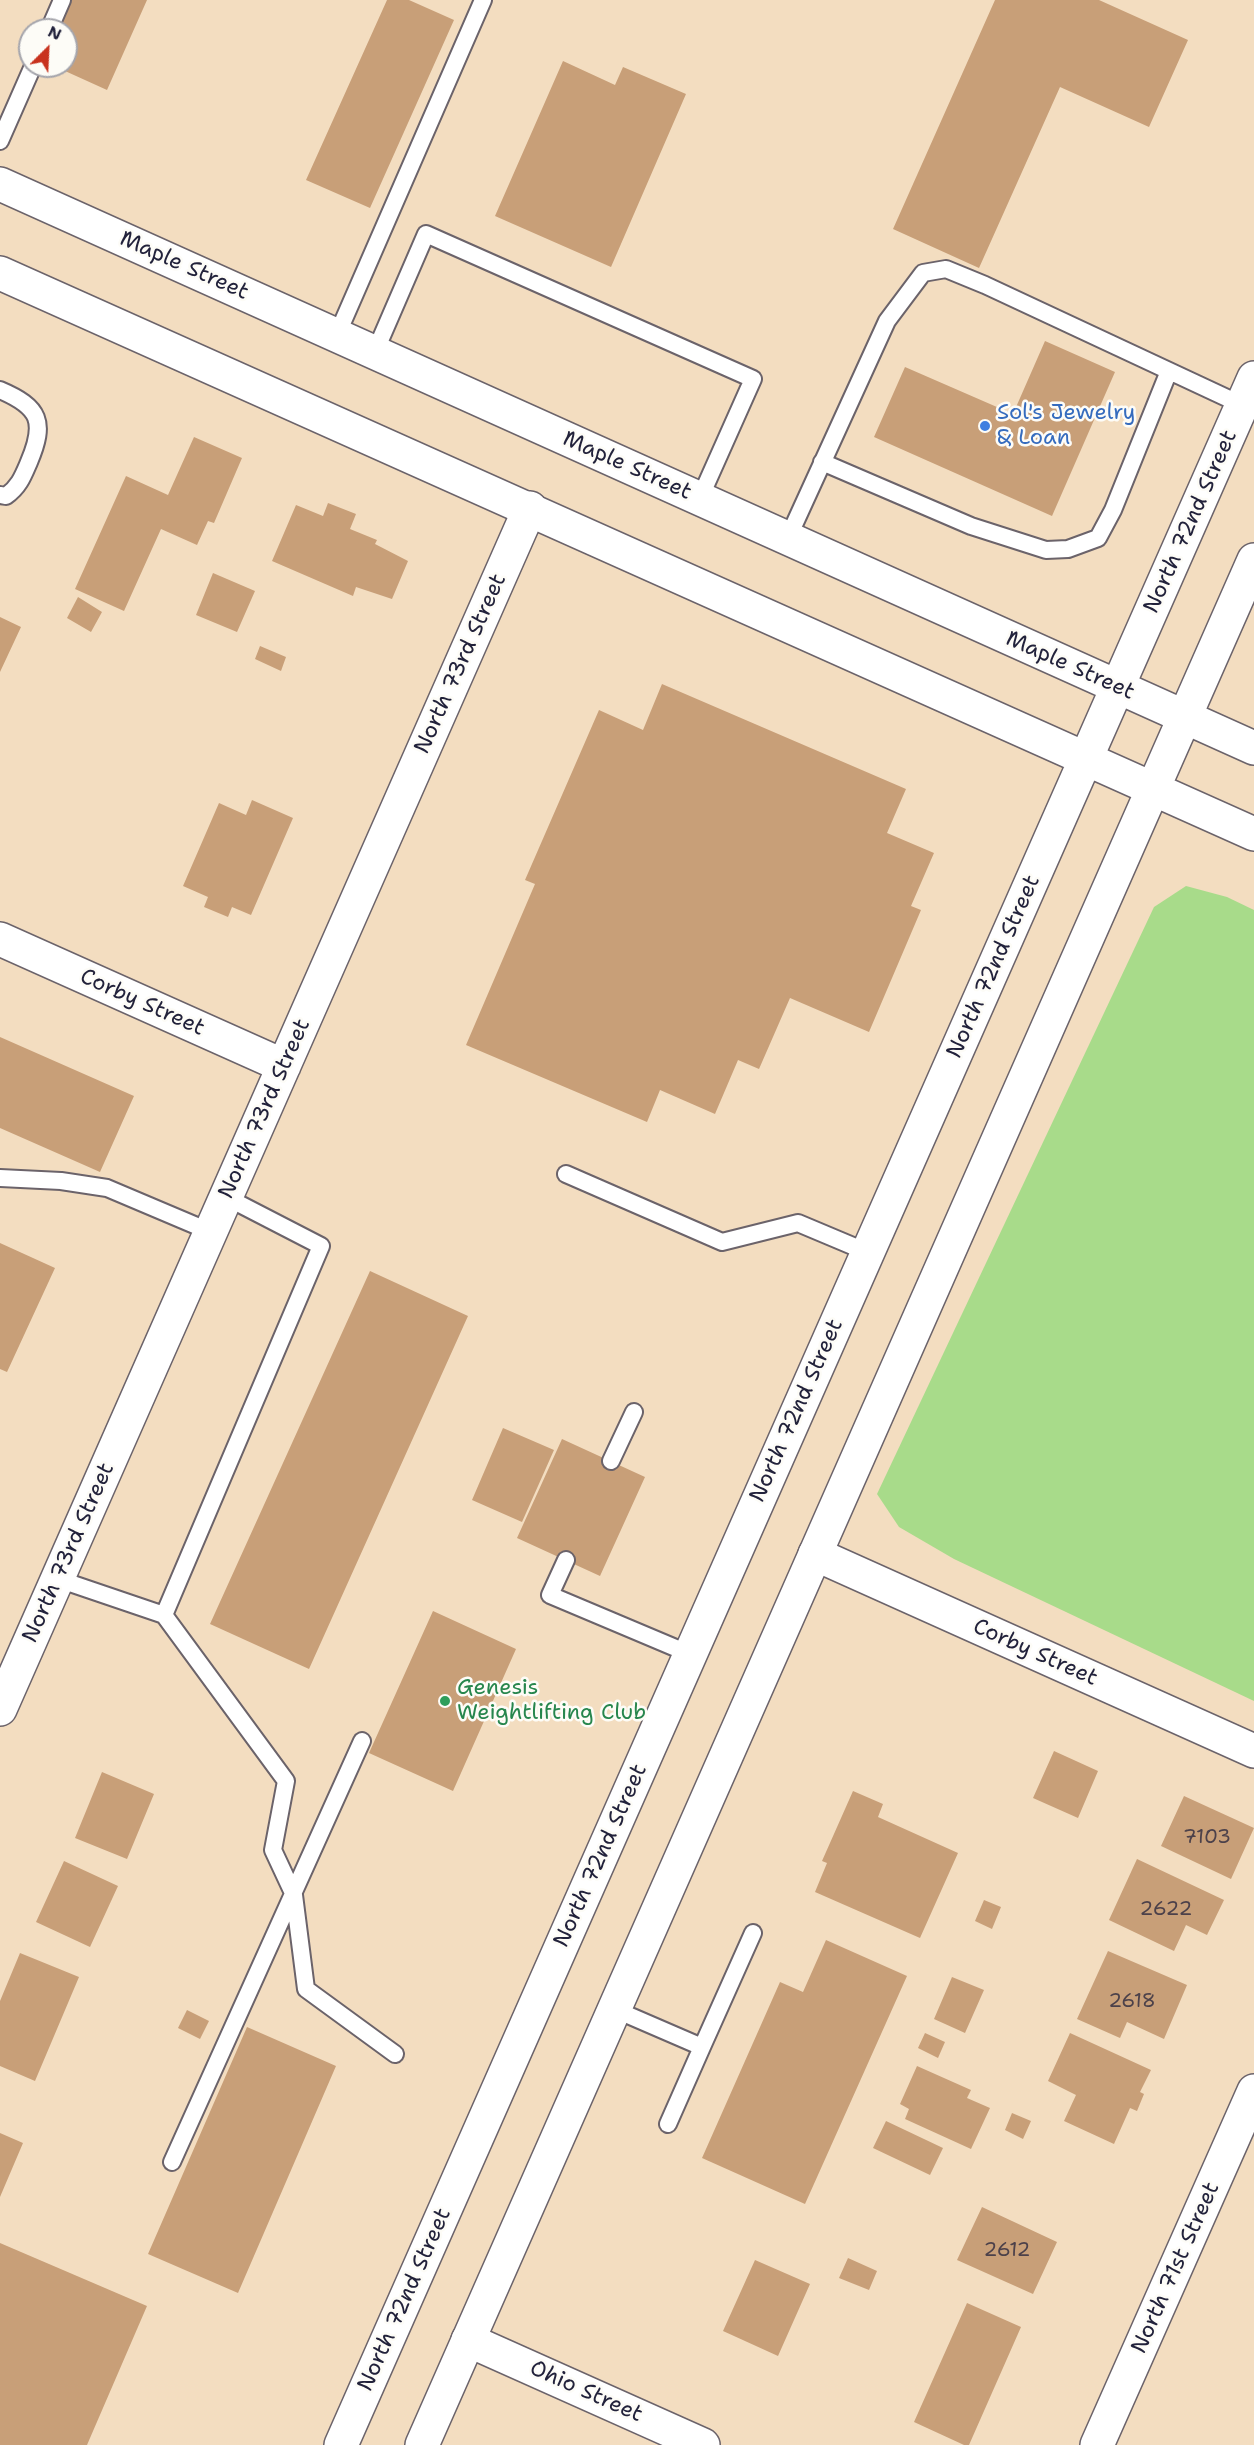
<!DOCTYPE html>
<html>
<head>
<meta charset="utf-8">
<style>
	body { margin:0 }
	#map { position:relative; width:1254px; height:2445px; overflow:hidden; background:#f3ddc0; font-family:"Shantell Sans",sans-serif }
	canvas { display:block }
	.north { position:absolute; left:18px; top:18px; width:60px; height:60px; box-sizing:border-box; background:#fdfcf7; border:2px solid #a5a5ac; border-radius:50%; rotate:24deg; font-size:16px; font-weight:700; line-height:24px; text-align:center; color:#22223b }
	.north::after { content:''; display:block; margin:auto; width:21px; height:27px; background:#c8321e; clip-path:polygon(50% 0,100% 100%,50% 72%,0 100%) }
</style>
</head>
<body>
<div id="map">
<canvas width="1254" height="2445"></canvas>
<div class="north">N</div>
</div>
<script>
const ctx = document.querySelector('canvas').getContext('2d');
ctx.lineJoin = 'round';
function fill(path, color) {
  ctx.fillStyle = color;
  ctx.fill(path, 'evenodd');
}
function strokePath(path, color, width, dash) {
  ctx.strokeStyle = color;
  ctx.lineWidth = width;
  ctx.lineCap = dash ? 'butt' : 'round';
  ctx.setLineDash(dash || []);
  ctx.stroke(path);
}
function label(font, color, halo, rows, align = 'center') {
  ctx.font = font + ' "Shantell Sans",sans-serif';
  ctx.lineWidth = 5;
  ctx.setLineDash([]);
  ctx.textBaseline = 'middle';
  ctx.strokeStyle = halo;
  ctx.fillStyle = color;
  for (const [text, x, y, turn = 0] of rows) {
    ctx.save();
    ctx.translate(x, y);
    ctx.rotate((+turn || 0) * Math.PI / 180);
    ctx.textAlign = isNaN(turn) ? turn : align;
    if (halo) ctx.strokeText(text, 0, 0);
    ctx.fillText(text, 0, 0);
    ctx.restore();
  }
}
fill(new Path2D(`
	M1186,886L1227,897L1254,910V1701L954,1559L899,1527L877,1494L1154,907Z`), '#a8db8a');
fill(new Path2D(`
	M72,0H147L107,90L54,66H66V30H58Z
	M387,0H409L454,20L370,208L306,180Z
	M995,0H1099L1188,40L1149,127L1060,87L979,268L893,229Z
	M563,61L615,85L623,67L686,94L611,267L495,216Z
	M1045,341L1115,372L1052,516L874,437L905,367L1013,414Z
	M194,437L242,458L214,523L208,521L197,545L161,529L124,611L75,589L126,476L168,495Z
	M328,503L356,514L350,529L377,540L375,544L408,561L392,599L356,587L353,596L272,561L296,505L323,516Z
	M213,573L255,591L237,632L196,615Z
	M78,597L102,612L91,632L67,618Z
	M0,617L21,627L0,672Z
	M260,646L286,657L281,671L255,659Z
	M662,684L906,789L887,833L934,853L911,906L921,910L869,1032L790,998L759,1069L738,1060L715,1114L660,1090L647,1122L466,1045L535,884L525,880L599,710L643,730Z
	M252,800L293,818L251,915L232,907L228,917L204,907L208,897L183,886L219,803L246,815Z
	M0,1037L134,1096L100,1172L0,1128Z
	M0,1243L55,1268L7,1372L0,1369Z
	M370,1271L468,1316L309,1669L210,1624Z
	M503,1428L554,1450L522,1522L472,1500Z
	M562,1439L645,1477L600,1576L517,1538Z
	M433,1611L516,1649L453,1791L369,1753Z
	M1054,1751L1098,1771L1078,1818L1033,1798Z
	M102,1772L154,1794L127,1859L75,1838Z
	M853,1791L883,1804L878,1817L958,1853L920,1938L815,1892L827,1863L822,1861Z
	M1184,1796L1254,1828L1231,1879L1161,1846Z
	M1137,1859L1224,1900L1207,1935L1186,1925L1174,1951L1109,1920Z
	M64,1861L118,1886L90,1947L36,1922Z
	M984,1900L1001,1907L992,1929L975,1921Z
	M826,1940L907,1976L805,2204L702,2158L780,1982L803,1992Z
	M1108,1951L1187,1985L1164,2039L1127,2022L1120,2038L1077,2019Z
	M20,1953L79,1977L35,2081L0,2066V2001Z
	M952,1977L984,1990L965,2033L934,2019Z
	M187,2010L209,2021L200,2039L178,2028Z
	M247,2027L336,2066L238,2293L148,2254Z
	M925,2033L945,2042L938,2058L918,2048Z
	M1070,2033L1151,2070L1140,2092L1144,2094L1137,2111L1130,2108L1114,2144L1064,2121L1076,2095L1048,2081Z
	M917,2066L971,2090L967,2098L990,2108L971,2149L905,2119L909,2109L900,2104Z
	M1012,2113L1031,2121L1023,2139L1005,2130Z
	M886,2121L943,2148L930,2175L873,2148Z
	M0,2133L23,2143L0,2197Z
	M982,2207L1057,2242L1033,2294L957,2260Z
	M0,2243L147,2306L87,2445H0Z
	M848,2258L877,2271L869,2290L839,2278Z
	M755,2260L810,2284L778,2356L723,2331Z
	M967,2303L1021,2327L969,2445H964L914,2422Z`), '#c89f78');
const service = new Path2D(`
	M49,30L62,0
	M0,141L33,66
	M337,335L483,0
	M375,352L426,234L753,379L700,498
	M0,390C40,407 46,422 29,462C23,476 19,487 6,496L0,495
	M822,462L971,526L1046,550L1068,549L1098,538L1113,510L1169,371
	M788,538L887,321L923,273L946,269L985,285L1242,405
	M566,1174L722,1242L798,1223L867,1252
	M0,1178L61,1181L107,1188L211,1232
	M611,1461L634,1412
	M566,1560L550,1595L690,1654
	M58,1579L164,1615L321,1246L226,1197
	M164,1615L286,1781L273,1850L294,1895L306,1989L395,2054
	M614,2009L702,2047L753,1933
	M668,2124L702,2047
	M172,2162L362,1741`);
const minor = new Path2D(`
	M0,939L284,1066
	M815,1554L1254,1751
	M0,1709L530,508
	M468,2340L703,2445
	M1097,2445L1254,2091`);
const primary = new Path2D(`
	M0,184L1254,748
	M0,273L1254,834
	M341,2445L1254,378
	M422,2445L1254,560`);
strokePath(service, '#6b636a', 20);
strokePath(minor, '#6b636a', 36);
strokePath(primary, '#6b636a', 36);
strokePath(service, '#fff', 16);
strokePath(minor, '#fff', 33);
strokePath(primary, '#fff', 33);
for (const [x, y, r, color] of [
	[985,426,6,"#3f7fe0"],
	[445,1701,6,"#2e9e5b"]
]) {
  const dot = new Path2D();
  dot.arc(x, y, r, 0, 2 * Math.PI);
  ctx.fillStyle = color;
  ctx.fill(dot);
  strokePath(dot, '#fdfcf7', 2);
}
label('20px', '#4c414a', null, [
	["7103",1207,1838],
	["2622",1166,1910],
	["2618",1132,2002],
	["2612",1007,2251]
]);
label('22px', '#22223b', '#fdfcf7', [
	["Maple Street",184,266,24],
	["Maple Street",627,466,24],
	["North 72nd Street",1191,522,-66],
	["North 73rd Street",461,664,-66],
	["Maple Street",1070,666,24],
	["North 72nd Street",994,967,-66],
	["Corby Street",142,1003,24],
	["North 73rd Street",265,1109,-66],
	["North 72nd Street",797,1411,-66],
	["North 73rd Street",69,1553,-66],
	["Corby Street",1035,1653,24],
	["North 72nd Street",601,1856,-66],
	["North 71st Street",1176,2268,-66],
	["North 72nd Street",405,2300,-66],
	["Ohio Street",586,2392,24]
]);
label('22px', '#366cbe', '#fdfcf7', [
	["Sol's Jewelry",997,413],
	["& Loan",997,438]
], 'left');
label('22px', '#27864d', '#fdfcf7', [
	["Genesis",457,1688],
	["Weightlifting Club",457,1713]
], 'left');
</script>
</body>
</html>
